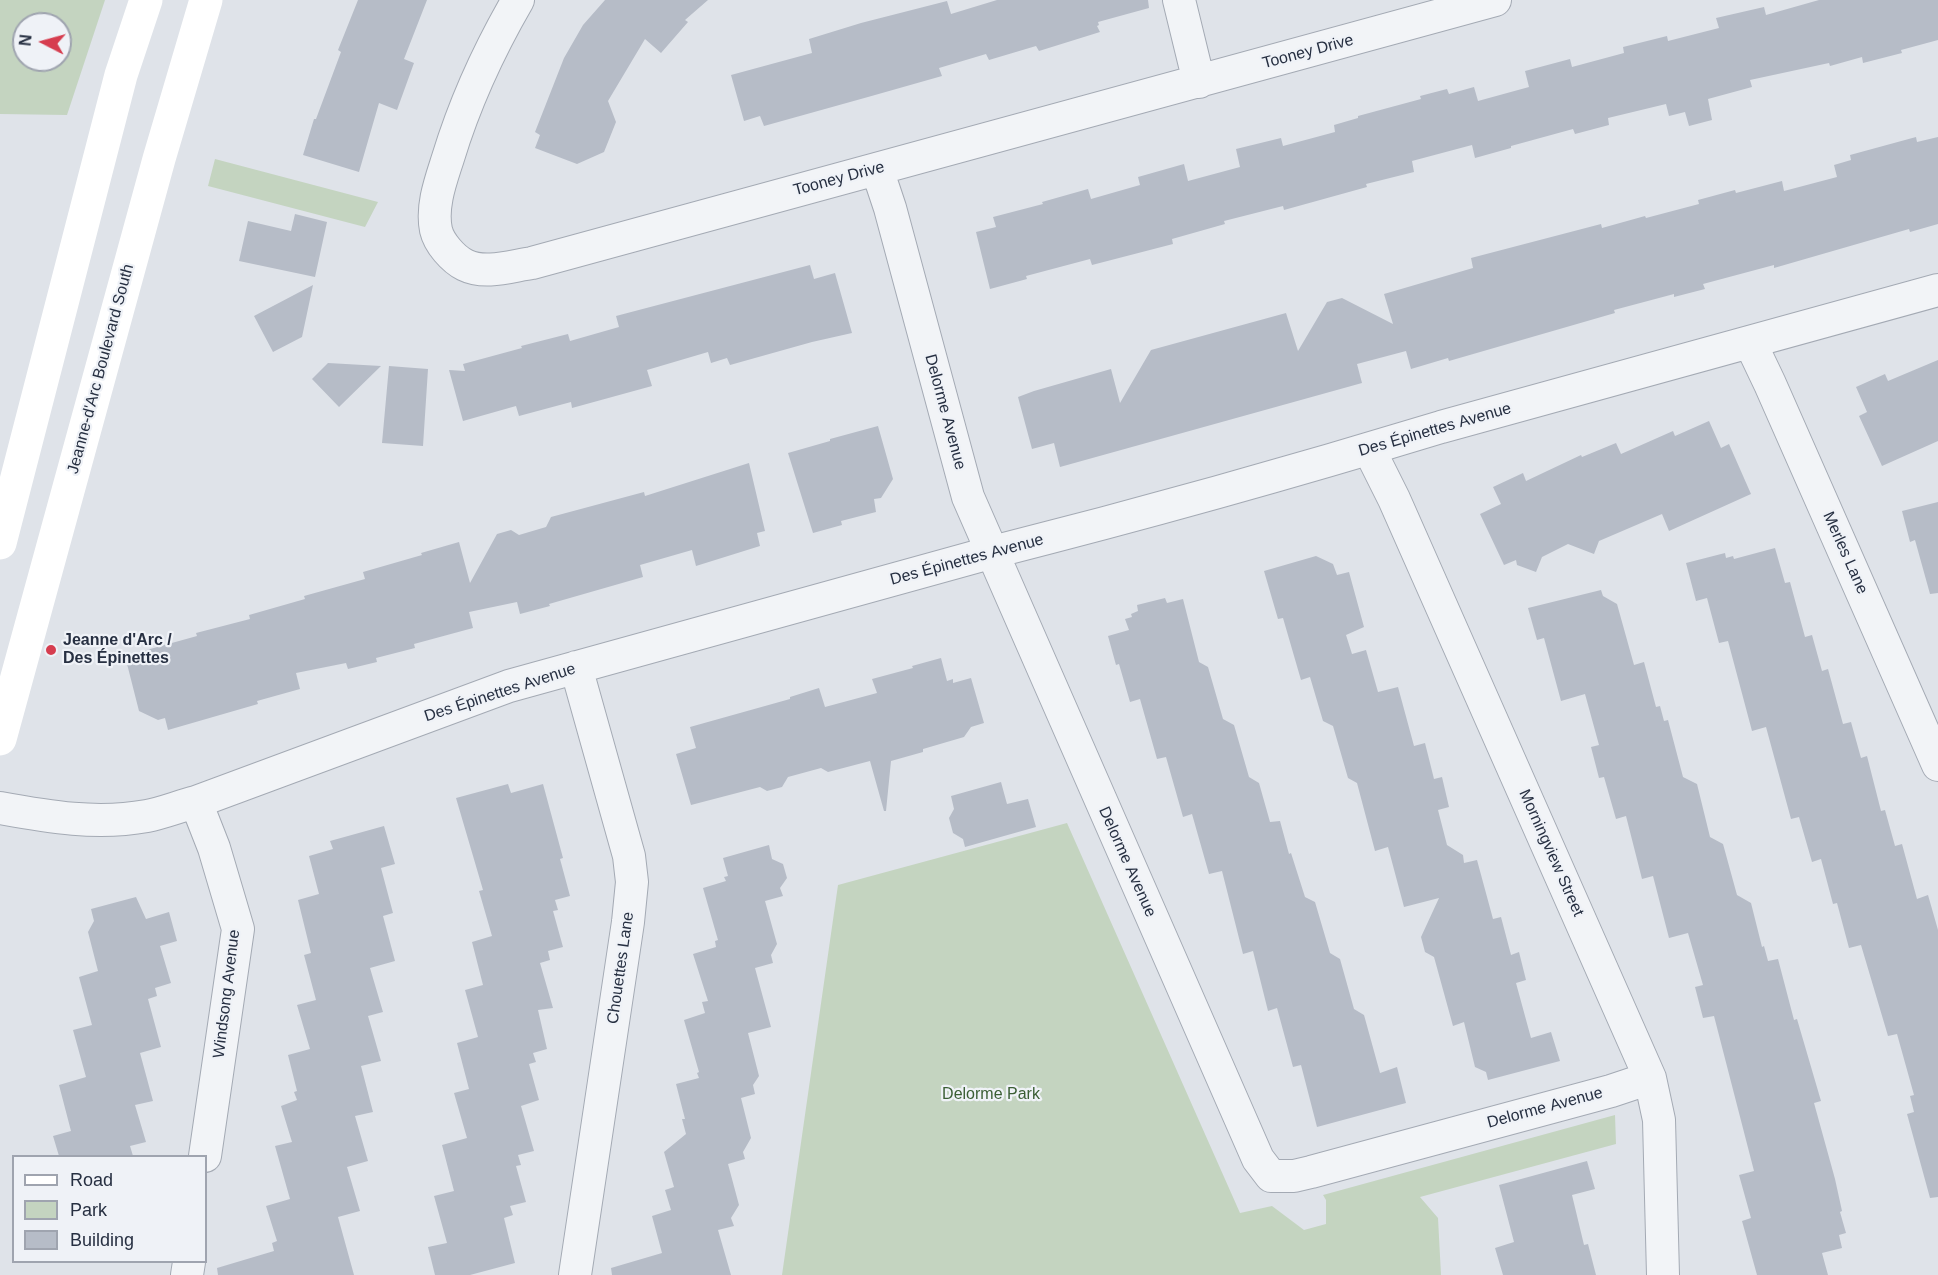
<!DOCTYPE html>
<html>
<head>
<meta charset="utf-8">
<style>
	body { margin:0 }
	#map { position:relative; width:1938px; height:1275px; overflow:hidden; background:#dfe3e9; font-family:Arial,sans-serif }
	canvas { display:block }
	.legend { position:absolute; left:12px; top:1155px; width:195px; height:108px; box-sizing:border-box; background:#eff2f7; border:2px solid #9fa4af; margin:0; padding:8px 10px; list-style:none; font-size:18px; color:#273042 }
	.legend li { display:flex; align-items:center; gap:12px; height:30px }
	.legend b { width:30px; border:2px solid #9fa4af }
	.north { position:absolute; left:12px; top:12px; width:60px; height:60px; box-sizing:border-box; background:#eff2f7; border:2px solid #9fa4af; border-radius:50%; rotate:276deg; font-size:16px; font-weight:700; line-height:24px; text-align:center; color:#273042 }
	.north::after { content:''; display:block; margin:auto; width:21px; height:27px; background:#d63d4f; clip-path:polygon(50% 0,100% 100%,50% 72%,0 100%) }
</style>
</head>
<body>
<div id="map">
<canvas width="1938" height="1275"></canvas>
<ul class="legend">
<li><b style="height:8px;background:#fff"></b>Road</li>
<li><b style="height:16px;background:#c4d4c0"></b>Park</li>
<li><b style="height:16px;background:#b6bcc7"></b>Building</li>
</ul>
<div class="north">N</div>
</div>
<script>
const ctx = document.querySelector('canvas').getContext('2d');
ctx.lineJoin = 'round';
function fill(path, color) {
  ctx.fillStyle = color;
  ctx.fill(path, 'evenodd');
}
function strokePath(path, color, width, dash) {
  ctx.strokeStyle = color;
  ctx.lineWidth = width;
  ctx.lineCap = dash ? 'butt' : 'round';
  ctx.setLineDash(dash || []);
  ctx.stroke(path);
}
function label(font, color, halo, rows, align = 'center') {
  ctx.font = font + ' Arial,sans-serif';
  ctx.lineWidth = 4.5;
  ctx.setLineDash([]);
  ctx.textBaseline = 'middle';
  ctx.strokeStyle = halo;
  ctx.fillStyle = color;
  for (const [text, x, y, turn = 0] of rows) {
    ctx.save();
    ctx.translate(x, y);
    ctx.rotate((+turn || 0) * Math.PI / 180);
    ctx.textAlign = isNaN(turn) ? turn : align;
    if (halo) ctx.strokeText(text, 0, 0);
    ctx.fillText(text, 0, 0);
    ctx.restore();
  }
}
fill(new Path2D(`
	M0,0H105L67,115L0,114ZM24,24H60V60H24Z
	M215,159L378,202L365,227L208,186Z
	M1067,823L1240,1213L1272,1206L1304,1230L1326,1224V1200L1323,1195L1615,1115L1616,1144L1420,1197L1438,1218L1441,1275H782L838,885Z`), '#c4d4c0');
fill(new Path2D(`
	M358,0H427L404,59L414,63L397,110L379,103L359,172L303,155L314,119H316L341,52L338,50Z
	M605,0H708L685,20L688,22L661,53L645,39L608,101L616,122L604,152L577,164L535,148L540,135L535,132L564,58L583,25Z
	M997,0H1148L1149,8L1098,22L1099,25L1097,26L1100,32L1039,51L1036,46L989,60L986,54L939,68L942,76L868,97L764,126L760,116L744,121L731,75L812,53L809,39L861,23L947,1L951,14Z
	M1819,0H1938V40L1901,50L1902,53L1863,63L1862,57L1830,66L1829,63L1750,80L1752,87L1708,99L1712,120L1689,126L1685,112L1669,116L1666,104L1608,118L1609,125L1575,134L1573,129L1511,146V148L1475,158L1472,145L1412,161L1414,172L1366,184L1367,187L1284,210L1283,206L1224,221L1225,224L1172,239L1173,244L1092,265L1090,259L1026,276L1027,279L990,289L976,232L996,227L993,217L1043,204L1042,202L1088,189L1091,199L1140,185L1138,177L1184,164L1188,181L1240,167L1236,149L1281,138L1283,146L1335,132L1334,125L1358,118V116L1421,99L1420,96L1447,89L1449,94L1474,87L1478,101L1529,87L1525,71L1570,59L1572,67L1624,53L1623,47L1667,36L1668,41L1719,28L1716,18L1764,7L1766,15Z
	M1916,137L1917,142L1938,137V224L1910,232L1909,229L1774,268V265L1703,284L1705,289L1674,297V294L1614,310L1615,313L1449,361L1448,358L1411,369L1406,351L1357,364L1362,383L1060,467L1054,443L1032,449L1018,397L1034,391L1111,369L1120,403L1151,350L1286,313L1298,351L1327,302L1342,298L1393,324L1384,294L1473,268L1471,258L1601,224L1602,228L1645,216L1646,218L1699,204L1698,200L1735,190L1736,193L1782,181L1784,191L1837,177L1834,165L1851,160L1850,155Z
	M295,214L327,222L315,277L239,261L248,221L291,231Z
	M810,265L814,279L835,273L852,333L812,342L730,365L727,358L711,363L708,352L647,370L652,386L572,408L571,402L519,416L516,406L463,421L449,370L465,371L463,364L522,348L521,346L568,334L570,341L619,327L616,316Z
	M313,285L302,337L273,352L254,316Z
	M1938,360V441L1882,466L1859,416L1867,412L1856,387L1885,374L1888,381Z
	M328,363L381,366L339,407L312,379Z
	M389,366L428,369L423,446L382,443Z
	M1709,421L1721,448L1729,444L1751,494L1669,531L1662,514L1599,541L1594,554L1568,544L1542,557L1536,572L1517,565L1516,560L1504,565L1480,514L1501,504L1493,487L1523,473L1526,481L1581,455L1582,457L1616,443L1621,454L1673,431L1675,436Z
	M878,426L893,479L881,498L874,499L876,512L841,521L842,525L813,533L788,453L830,441V439Z
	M749,463L765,531L757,533L760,546L696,566L692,550L640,565L643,577L549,604L550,606L520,614L517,602L469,612L473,628L414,644L415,648L376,658L377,662L348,669L346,663L296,673L300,689L257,701L258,704L168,730L165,718L158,720L139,711L125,656L197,636L196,633L250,619L249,615L305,599L304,596L365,579L363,572L422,555L421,553L459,542L470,583L497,534L511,530L519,535L546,527L551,517L644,492L645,496Z
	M1938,502V593L1930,594L1915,540L1910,542L1902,511Z
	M1775,548L1785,583L1790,582L1805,637L1812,635L1822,671L1828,669L1843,724L1851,722L1861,758L1867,756L1881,811L1885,810L1895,846L1902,844L1917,899L1928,895L1938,930V1197L1930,1198L1907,1114L1914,1112L1910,1096L1914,1095L1897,1034L1888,1036L1861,945L1849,948L1837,903L1833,904L1821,859L1812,862L1799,817L1791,819L1766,727L1752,731L1728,641L1719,643L1707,598L1696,601L1686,563L1725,553L1726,558L1733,556L1734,559Z
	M1316,556L1333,564L1337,575L1349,572L1364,627L1346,635L1352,654L1366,650L1378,692L1398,687L1414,746L1425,743L1434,779L1442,777L1449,807L1438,810L1447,845L1463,855L1464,863L1477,860L1493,919L1501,917L1511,955L1519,952L1526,980L1516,983L1531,1038L1551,1032L1560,1061L1488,1080L1486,1072L1475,1067L1464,1022L1453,1026L1434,957L1425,952L1421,937L1439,898L1404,907L1388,847L1375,851L1357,783L1348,778L1333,726L1323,721L1310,677L1301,680L1283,618L1278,619L1264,571Z
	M1601,590L1603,596L1617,604L1634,665L1644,662L1656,707L1660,706L1664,721L1668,720L1683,777L1697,784L1710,837L1723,844L1737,895L1751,903L1762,947L1764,946L1768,961L1778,959L1794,1020L1797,1019L1821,1101L1814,1103L1835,1179L1842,1211L1840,1212L1846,1233L1839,1235L1842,1248L1822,1253L1828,1275H1757L1742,1221L1751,1218L1739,1175L1754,1171L1714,1016L1703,1018L1695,987L1703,985L1688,933L1669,938L1653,876L1642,879L1626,816L1616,819L1604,777L1599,778L1591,747L1599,745L1585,694L1561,701L1544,638L1537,640L1528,608Z
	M1165,598L1167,603L1183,599L1199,662L1208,667L1223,719L1234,725L1249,777L1259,783L1270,822L1280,821L1289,854L1291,853L1305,897L1315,902L1330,953L1340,959L1354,1009L1364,1015L1380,1073L1397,1067L1406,1103L1317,1127L1301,1065L1293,1067L1277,1008L1268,1011L1253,951L1243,954L1222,871L1209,874L1192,814L1183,817L1166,757L1157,759L1140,699L1130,702L1119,664L1116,665L1108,636L1129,630L1125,619L1132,617L1131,614L1138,611L1137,605Z
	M941,658L947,681L953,679V683L971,678L984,723L971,727L964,737L923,749V752L891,761L886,811H884L870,761L828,772L821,768L788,777L782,787L767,791L760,787L691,805L676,754L696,748L690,727L790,699V697L819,688L825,707L877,693L872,679L913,668L912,666Z
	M1001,782L1007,804L1028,799L1036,827L965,847L963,839L953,833L949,818L954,809L951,796Z
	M508,784L511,793L543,784L563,858L560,859L570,896L555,900L558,910L553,911L563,947L548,951L550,960L540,963L553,1008L538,1010L547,1049L533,1053L536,1062L529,1064L539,1100L521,1106L534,1151L518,1155L521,1165L516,1166L526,1202L510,1206L513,1215L504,1218L515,1263L470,1275H435L428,1247L447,1243L434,1196L454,1191L442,1145L467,1138L454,1093L469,1089L457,1043L478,1037L465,990L483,985L472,942L492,936L479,891L483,890L456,798Z
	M384,826L395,864L381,868L393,913L383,916L395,961L370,968L383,1012L368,1016L381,1061L361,1066L373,1112L355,1116L368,1161L347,1167L360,1211L338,1217L354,1275H218L217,1268L274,1251L272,1243L277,1241L266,1206L290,1199L275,1146L292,1142L281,1106L297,1100L294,1092L297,1091L288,1055L310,1049L297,1005L316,1000L304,955L311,953L298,900L319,894L309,856L333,849L330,841Z
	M769,845L772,859L783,864L787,878L780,888L783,896L765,901L777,944L771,955L773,963L755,968L771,1027L748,1033L759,1076L753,1085L755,1094L741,1098L751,1138L743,1152L745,1159L728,1164L739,1205L731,1218L734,1226L718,1230L731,1275H612L611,1268L662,1253L652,1216L671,1210L665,1190L674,1187L664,1152L686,1134L682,1119H685L676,1084L699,1078L697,1073L699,1072L684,1020L705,1013L702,1002L708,1001L693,954L716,947L715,941L718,940L703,888L726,881L724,877L728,876L723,858Z
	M136,897L146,919L169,912L177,941L160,946L171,983L155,988L157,996L148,999L161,1047L140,1053L153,1101L135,1105L146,1142L130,1146L133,1156H59L53,1136L71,1131L59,1085L86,1077L73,1030L92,1025L79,977L98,971L88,932L94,921L91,909Z
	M1587,1161L1595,1189L1572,1195L1584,1245L1588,1244L1596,1275H1503L1495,1248L1514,1242L1499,1185Z`), '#b6bcc7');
const minor = new Path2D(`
	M518,0C489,50 465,102 448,158C441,180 431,206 436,230C439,243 453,259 465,265C485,275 511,266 532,263L1495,0
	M1179,0L1199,82
	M877,169L890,208L968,497L1258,1159L1271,1176H1294L1311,1172L1611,1091L1650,1078
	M1750,342L1770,384L1938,765
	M1369,449L1394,499L1650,1078L1659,1120L1663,1275
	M196,802L214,848L238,929L205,1156
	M0,808C49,817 97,825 147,816C163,813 180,806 196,802L509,686L993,552C1143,514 1293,472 1441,427L1938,290
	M187,1275L189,1262
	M575,1275L628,922L632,882L629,856L576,667`);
strokePath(minor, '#a4aab4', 34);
strokePath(minor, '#f2f4f7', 32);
strokePath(new Path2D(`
	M0,543L121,75L146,0
	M0,739L159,159L206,0`), '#fff', 33);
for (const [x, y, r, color] of [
	[51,650,6,"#d63d4f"]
]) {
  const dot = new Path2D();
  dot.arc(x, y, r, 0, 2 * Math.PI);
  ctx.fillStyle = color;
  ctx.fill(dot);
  strokePath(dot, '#eff2f7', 2);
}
label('16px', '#273042', '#eff2f7', [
	["Tooney Drive",1308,52,-15],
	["Tooney Drive",839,179,-15],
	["Jeanne-d'Arc Boulevard South",101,369,-75],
	["Delorme Avenue",945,412,75],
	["Des Épinettes Avenue",1435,430,-16],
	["Merles Lane",1845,553,66],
	["Des Épinettes Avenue",967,560,-15],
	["Des Épinettes Avenue",500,693,-18],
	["Morningview Street",1551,853,66],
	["Delorme Avenue",1127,862,66],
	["Chouettes Lane",621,968,-82],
	["Windsong Avenue",227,994,-83],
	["Delorme Avenue",1545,1108,-15]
]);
label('bold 16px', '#273042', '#eff2f7', [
	["Jeanne d'Arc /",63,641],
	["Des Épinettes",63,659]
], 'left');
label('16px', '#3a5e34', '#eff2f7', [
	["Delorme Park",991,1095]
]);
</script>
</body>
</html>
